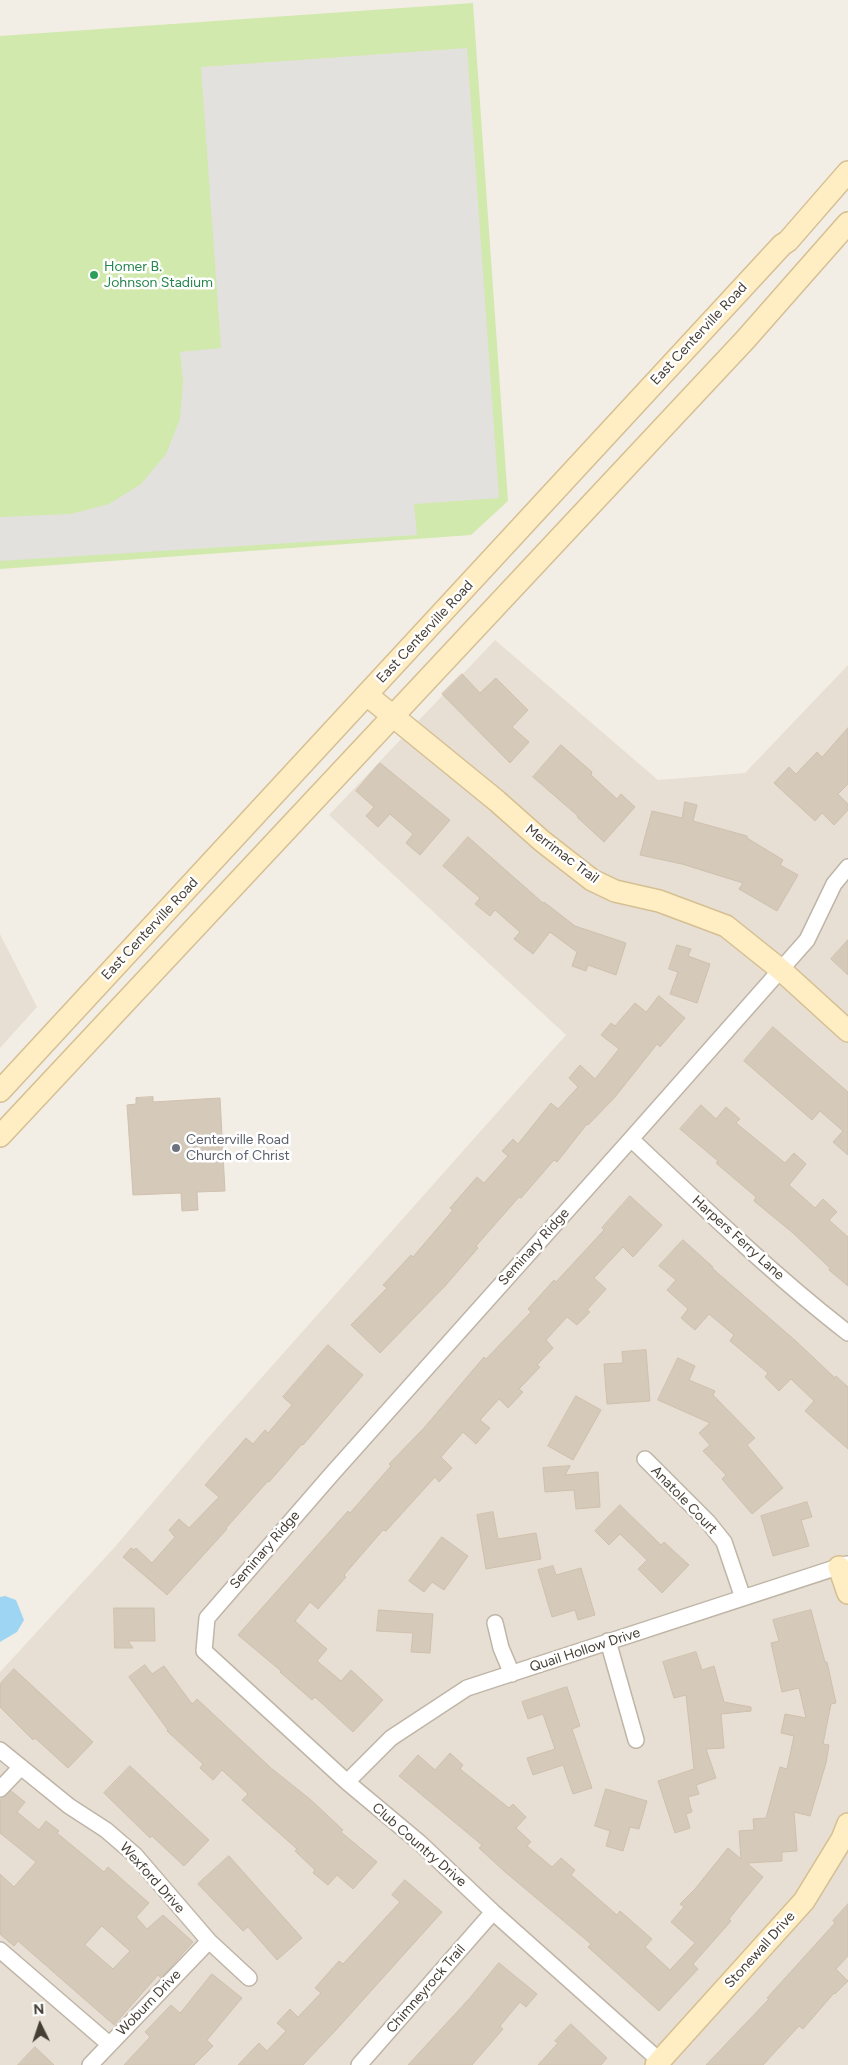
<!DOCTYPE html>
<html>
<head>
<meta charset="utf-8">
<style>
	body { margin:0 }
	#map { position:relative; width:848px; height:2065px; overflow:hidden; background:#f3eee5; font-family:Figtree,sans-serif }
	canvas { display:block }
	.north { position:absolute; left:15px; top:2000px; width:50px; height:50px; -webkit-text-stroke:4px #fff; paint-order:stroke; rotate:356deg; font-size:14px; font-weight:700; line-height:20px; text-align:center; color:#453e34 }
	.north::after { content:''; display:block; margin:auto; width:18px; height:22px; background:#453e34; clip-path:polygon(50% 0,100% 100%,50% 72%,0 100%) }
</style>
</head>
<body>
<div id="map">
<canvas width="848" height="2065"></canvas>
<div class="north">N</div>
</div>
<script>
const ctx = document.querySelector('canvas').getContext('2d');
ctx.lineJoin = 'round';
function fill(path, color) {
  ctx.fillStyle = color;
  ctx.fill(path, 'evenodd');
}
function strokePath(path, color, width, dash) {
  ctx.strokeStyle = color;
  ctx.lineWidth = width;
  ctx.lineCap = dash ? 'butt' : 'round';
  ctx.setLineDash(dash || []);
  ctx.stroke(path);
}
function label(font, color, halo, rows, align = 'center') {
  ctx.font = font + ' Figtree,sans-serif';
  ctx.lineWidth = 5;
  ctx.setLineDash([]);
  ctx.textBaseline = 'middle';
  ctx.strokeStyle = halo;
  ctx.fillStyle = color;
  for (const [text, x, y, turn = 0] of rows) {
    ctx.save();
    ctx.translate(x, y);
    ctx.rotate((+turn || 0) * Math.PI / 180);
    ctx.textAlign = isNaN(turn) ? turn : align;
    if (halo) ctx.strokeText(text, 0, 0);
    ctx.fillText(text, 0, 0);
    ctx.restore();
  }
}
fill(new Path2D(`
	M495,640L658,780L745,773L848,665V2065H0V1672L113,1549L207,1439L566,1035L329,815Z
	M0,934L37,1007L0,1048Z`), '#e7dfd3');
fill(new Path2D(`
	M473,3L508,501L471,535L0,569V36Z`), '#d1e9ac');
fill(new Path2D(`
	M467,48L499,498L414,504L417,535L0,561V517L71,514L109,504L141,484L166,454L180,419L183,380L180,352L221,348L201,67Z`), '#e3e1dd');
fill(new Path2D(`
	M5,1596L16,1600L24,1620L17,1632L0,1642V1597Z`), '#9ed5f2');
const building = new Path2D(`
	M462,674L480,693L496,678L528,710L512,727L529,742L510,763L442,694Z
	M848,728V784L838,794L848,804V810L834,825L822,813L815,821L774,783L789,767L796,774L817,752L822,757Z
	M561,745L592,772L591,775L617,799L621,794L635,807L604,842L577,817L578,816L533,777Z
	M380,763L450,820L420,855L406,843L413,834L390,814L378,827L366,816L374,807L356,791Z
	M685,802L697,805L693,821L747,836V838L783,860L780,865L798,875L777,911L739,889L743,883L682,864L640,855L652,811L682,818Z
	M468,837L543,903L544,902L575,926L626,943L616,975L588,965L586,971L572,966L577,952L550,932L533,954L514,939L520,932L495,910L490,916L475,904L480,898L443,866Z
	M848,940V975L831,959Z
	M677,945L691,949L688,956L710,964L697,1003L670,994L678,972L669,969Z
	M659,996L685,1018L660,1047L657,1044L615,1097L588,1125L587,1124L557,1162L554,1160L521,1198L519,1197L476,1246L478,1248L445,1286L380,1353L351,1325L387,1288L383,1285L411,1255L413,1257L453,1210L450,1208L477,1177L484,1183L508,1156L502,1151L513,1139L518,1144L551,1103L558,1109L578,1087L569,1078L580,1065L595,1079L619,1049L601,1035L611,1023L615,1026L635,1003L646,1012Z
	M773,1027L848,1092V1155L833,1142L843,1131L820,1111L812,1120L744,1061Z
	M153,1097V1102L220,1098L225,1191L197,1192L198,1210L182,1211L181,1193L133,1195L127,1105L136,1104V1098Z
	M701,1105L716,1119L726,1107L740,1119L736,1123L785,1163L794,1153L806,1164L789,1185L815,1208L823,1199L837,1212L829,1220L848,1237V1286L829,1270L830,1268L793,1233L754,1201L756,1197L716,1163L718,1161L680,1129Z
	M630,1196L662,1225L633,1257L623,1247L594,1278L606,1289L587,1310L590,1312L577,1325L567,1317L546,1340L553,1348L537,1365L540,1367L519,1389L523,1392L508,1408L499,1399L480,1420L490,1428L476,1444L463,1432L441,1457L452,1468L439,1482L435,1477L386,1531L383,1530L344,1575L346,1577L318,1609L310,1602L295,1621L327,1649L317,1661L341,1681L351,1670L383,1700L353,1732L315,1697L312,1700L280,1672L281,1671L238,1635L348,1511L350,1513L391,1466L389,1464L424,1428L484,1357L486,1359L531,1312L528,1309L554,1280L556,1282L604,1230L602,1228Z
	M683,1240L713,1267L712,1268L798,1343L835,1378L836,1376L848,1387V1449L805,1411L814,1401L791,1379L779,1391L765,1377L768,1373L730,1341L734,1335L709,1314L695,1330L681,1318L688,1309L667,1290L676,1280L659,1266Z
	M328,1345L363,1375L303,1445L302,1444L269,1482L268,1481L226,1528L227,1529L167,1595L123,1557L131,1548L134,1550L136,1548L152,1563L175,1537L169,1530L179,1519L189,1528L219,1497L205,1485L246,1438L253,1444L265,1430L268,1433L292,1405L283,1397Z
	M646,1350L650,1401L607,1404L604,1364L623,1363L622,1352Z
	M678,1358L695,1366L689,1380L715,1391L713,1395L755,1438L747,1445L783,1488L752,1514L722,1479L726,1475L703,1451L710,1445L699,1433L710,1423L658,1400Z
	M576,1396L601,1410L573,1460L548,1446Z
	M570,1466L565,1475L598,1472L600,1507L576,1509L574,1490L545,1492L543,1468Z
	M807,1502L812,1517L801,1520L809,1546L773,1556L761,1516Z
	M620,1505L661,1545L664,1542L689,1565L662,1593L638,1569L647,1560L620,1534L609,1545L595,1531Z
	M493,1512L498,1539L536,1533L541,1559L486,1569L477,1515Z
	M442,1537L468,1556L444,1590L432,1582L424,1592L409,1581Z
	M553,1566L556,1575L581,1568L595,1615L578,1620L575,1610L552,1617L538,1570Z
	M114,1608H154L155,1641H128L133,1648H115Z
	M379,1610L433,1614L430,1653L411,1652L413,1633L377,1631Z
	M811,1610L825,1662H827L836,1703L831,1704L823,1744L829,1745L826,1763L810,1816L794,1812L797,1851L782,1852V1861L747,1863L763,1877L729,1919L731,1921L693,1964L698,1969L659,2011L588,1947L591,1944L504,1871L479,1848L482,1845L399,1776L418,1755L435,1770L450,1753L463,1765L460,1769L509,1808L513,1804L526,1817L516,1828L531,1842L527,1846L552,1867L561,1858L575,1870L571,1875L617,1915L620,1911L652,1939L645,1947L670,1970L695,1943L671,1922L684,1907L680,1904L695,1889L728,1848L741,1859L739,1831L754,1830L753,1819L766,1818L780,1767L787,1769L794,1736L781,1733L785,1714L806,1718L799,1688L782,1692L771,1643L779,1641L773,1620Z
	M696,1652L702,1670L714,1666L724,1702L751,1707V1711L721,1714L724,1748L706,1749L716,1778L696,1785L699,1794L688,1797L692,1812L686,1814L690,1828L675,1833L658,1781L694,1769L686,1695L674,1698L663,1662Z
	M145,1665L152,1674L164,1666L192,1704L197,1699L271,1768L311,1800L343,1830L341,1832L377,1862L353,1889L337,1875L328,1885L313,1873L315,1870L295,1851L297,1849L242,1800L248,1794L222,1770L213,1780L200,1768L203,1764L167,1731L168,1730L129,1677Z
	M14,1669L93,1742L68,1768L35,1738L33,1740L0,1707V1684Z
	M567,1687L580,1726L572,1729L592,1788L573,1794L563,1765L533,1775L527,1758L555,1749L543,1714L528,1719L522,1702Z
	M130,1766L209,1840L184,1866L152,1836L150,1838L104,1793Z
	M606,1789L647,1801L639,1829L630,1827L623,1851L606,1846L610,1831L595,1826Z
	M11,1791L25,1802L17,1812L39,1830L46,1821L59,1831L57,1833L104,1872L108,1867L149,1903L136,1917L147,1929L163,1915L193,1942L161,1978L158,1975L114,2025L18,1941L14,1946L0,1934V1874L14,1887L36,1862L0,1833V1800ZM102,1926L130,1951L113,1969L85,1945Z
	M229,1856L302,1938L277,1960L248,1927L243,1931L198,1884Z
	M405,1880L442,1912L335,2031L303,2065H238L259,2043L267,2051L286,2031L277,2023L290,2009L298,2017L321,1993L315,1988L339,1961L343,1964L400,1902L392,1895Z
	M848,1904V1956L836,1969L848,1981L835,1994L834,1993L803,2029L799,2026L763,2065H706L769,1999L767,1998L835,1923L833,1921Z
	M499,1963L537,1994L526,2007L520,2002L500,2026L503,2029L472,2065H408L469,1999Z
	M212,1974L242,1998L207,2040L213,2046L194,2065H124L150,2037L145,2032L171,2005L180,2013Z
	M571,2024L607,2058L601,2065H538L558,2043L555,2041Z
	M35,2047L54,2065H18Z`);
fill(building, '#d5c9ba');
strokePath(building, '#d0c0ad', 1);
const street = new Path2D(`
	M631,1139C702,1206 772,1274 848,1333
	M645,1459L708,1522L724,1542L743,1598
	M495,1623L501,1648L512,1674
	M608,1641L636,1740
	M0,1750L69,1806L106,1830L135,1855L209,1941L249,1978
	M347,1782L391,1738L467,1688L847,1564
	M0,1789L21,1767
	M0,1950L109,2044
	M660,2061L493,1912L420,1843L347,1782L204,1651L207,1618L331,1475L631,1139L807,940L834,884L848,867
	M90,2065L209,1941
	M359,2065L493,1912`);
const secondary = new Path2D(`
	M367,695L497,801L542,841L592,880L615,891L659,901L726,926L781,970L848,1031
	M0,1091L782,245L788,241L848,172
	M0,1136L745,340L848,223
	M839,1567L848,1593
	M656,2065L804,1901L842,1839L848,1824`);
strokePath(street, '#bfb5a7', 18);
strokePath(secondary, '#d5bf93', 24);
strokePath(street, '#fff', 15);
strokePath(secondary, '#ffedc3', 21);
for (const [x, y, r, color] of [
	[94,275,5,"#2e9e5b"],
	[176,1148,5,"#6b7280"]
]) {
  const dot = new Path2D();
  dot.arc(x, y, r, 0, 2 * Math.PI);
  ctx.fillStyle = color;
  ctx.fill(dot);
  strokePath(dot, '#fff', 2);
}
label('14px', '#27864d', '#fff', [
	["Homer B.",104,267],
	["Johnson Stadium",104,283]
], 'left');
label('14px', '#453e34', '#fff', [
	["East Centerville Road",699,334,-47],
	["East Centerville Road",425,632,-47],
	["Merrimac Trail",562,854,37],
	["East Centerville Road",150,929,-47],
	["Harpers Ferry Lane",738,1238,42],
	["Seminary Ridge",534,1247,-48],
	["Anatole Court",684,1500,46],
	["Seminary Ridge",265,1550,-49],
	["Quail Hollow Drive",585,1650,-18],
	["Club Country Drive",419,1845,41],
	["Wexford Drive",152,1878,48],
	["Stonewall Drive",760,1950,-48],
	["Chimneyrock Trail",426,1989,-49],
	["Woburn Drive",149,2003,-46]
]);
label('14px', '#5b616d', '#fff', [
	["Centerville Road",186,1140],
	["Church of Christ",186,1156]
], 'left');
</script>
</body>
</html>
